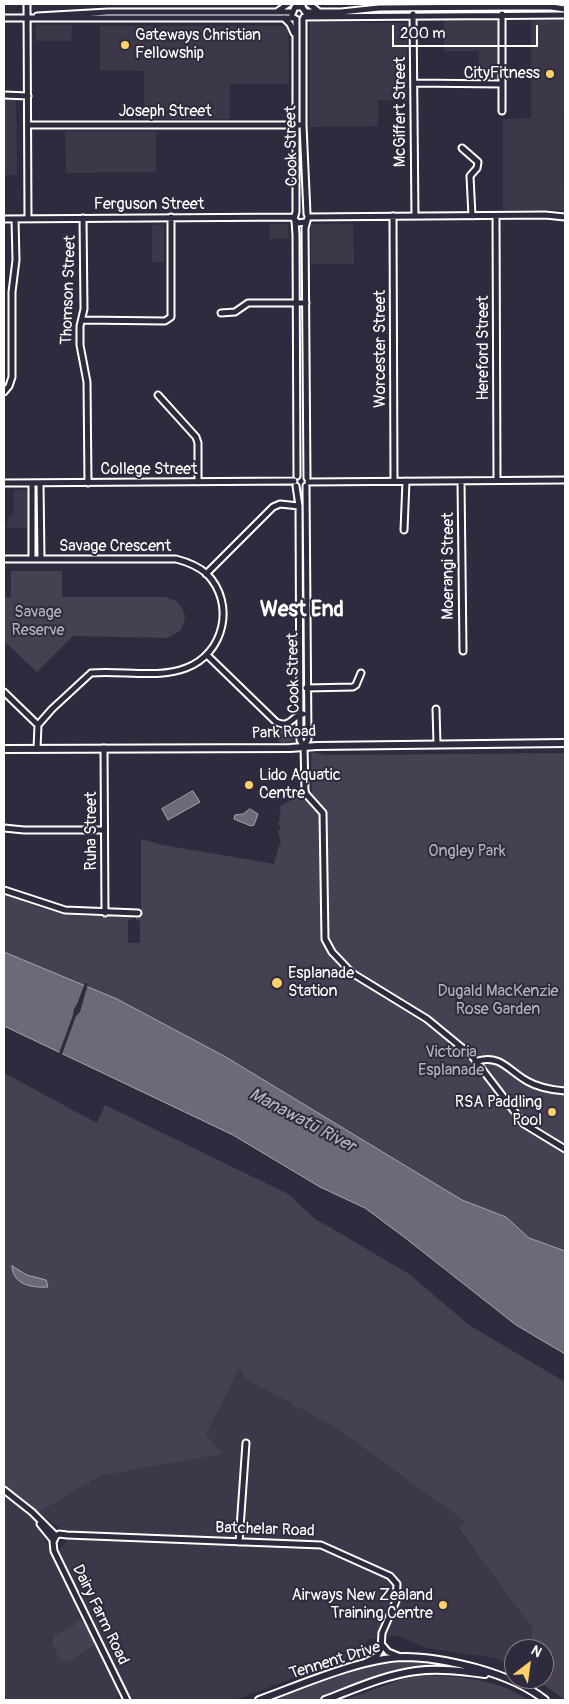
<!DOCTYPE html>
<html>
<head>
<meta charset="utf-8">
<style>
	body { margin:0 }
	#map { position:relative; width:569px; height:1704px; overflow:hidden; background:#2f2a3d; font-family:Pangolin,sans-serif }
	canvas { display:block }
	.frame { position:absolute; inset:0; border:5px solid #fff; pointer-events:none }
	.north { position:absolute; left:504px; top:1639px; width:50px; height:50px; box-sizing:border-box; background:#2f2a3d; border:1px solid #827f8b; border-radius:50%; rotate:30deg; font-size:14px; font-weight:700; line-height:20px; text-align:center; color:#fff }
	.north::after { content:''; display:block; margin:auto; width:18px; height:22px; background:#ffd166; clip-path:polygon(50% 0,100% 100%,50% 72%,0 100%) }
	.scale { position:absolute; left:392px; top:25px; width:146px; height:22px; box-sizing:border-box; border:2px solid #fff; border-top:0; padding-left:6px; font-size:15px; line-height:18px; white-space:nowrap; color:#fff; -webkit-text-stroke:4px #2f2a3d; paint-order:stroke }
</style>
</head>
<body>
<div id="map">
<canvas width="569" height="1704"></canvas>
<div class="frame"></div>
<div class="north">N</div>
<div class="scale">200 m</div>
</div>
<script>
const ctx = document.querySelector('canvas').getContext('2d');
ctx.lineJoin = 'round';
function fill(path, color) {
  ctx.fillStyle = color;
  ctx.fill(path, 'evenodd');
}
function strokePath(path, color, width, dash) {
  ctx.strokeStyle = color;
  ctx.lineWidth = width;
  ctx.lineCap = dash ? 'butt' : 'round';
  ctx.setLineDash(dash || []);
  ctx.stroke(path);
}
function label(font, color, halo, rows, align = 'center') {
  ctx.font = font + ' Pangolin,sans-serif';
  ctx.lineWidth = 4;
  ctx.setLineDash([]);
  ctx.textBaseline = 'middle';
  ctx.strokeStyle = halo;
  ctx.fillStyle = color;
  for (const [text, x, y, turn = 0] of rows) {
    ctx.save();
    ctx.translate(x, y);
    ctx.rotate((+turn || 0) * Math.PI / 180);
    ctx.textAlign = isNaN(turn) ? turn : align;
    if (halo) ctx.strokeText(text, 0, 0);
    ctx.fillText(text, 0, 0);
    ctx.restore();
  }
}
fill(new Path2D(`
	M565,19V113L563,118L564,210H503V119L531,118V20Z
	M444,20H500V80H479V51H444Z
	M310,22L407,23V101L378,100V126L310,127Z
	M36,25H72L71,41H36Z
	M100,26H288L289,84H230V119H144V71L100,70Z
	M4,97H16L17,175H4Z
	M65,131H156V172L66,173Z
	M270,224H288L289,238L270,239Z
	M311,224H353L354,264H311Z
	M152,225H164V262H152Z
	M14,490H31L30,528H7L8,518L13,513Z
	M238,1370L242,1372L243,1374L336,1428L464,1521V1524L458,1529L532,1628L531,1649H514V1667L494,1658L426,1648L397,1635L370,1639L353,1656L235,1700H136L128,1694L59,1550L69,1538L68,1533L38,1513L100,1476L221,1454L206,1434L235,1378L234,1375Z
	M4,1495L31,1516L39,1527L76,1605L79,1617L85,1625L118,1691L117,1700H4Z`), '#3c3749');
fill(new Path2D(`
	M11,571H62V597H165L176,601L182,608L185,616L184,623L181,630L173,635L167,638L73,636L37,672L4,641V597H11Z
	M293,725L296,727C296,740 293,745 279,742L278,739L281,728Z
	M311,752L327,755L565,753V1251L529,1238L506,1217L462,1200L224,1056L117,999L4,952V894C21,900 38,908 56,912C81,918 106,916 132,916V919L128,920V943H140V921L136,920V915L141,913V839L163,845L274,864L279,845L281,844L278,830L281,829L278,822L280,821L279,814L281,813L280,807L291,800V791H312Z
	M4,1073L97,1123L105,1105L288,1194L314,1218L409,1274L469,1325L565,1382V1700L536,1679H544V1649H531L532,1628L458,1528L464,1524V1521L336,1428L292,1404L291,1401H288L244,1378L242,1372L239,1370L234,1375L235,1378L206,1434L222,1454L100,1476L38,1513L4,1486Z
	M80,1619L85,1625L95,1644L68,1662L60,1660L52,1643L55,1631L57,1630L56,1635L74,1626L76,1621Z
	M412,1662L458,1667H424L403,1670L318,1700H272C317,1684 364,1662 412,1662Z
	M427,1675C462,1677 498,1679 528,1700H344L408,1677Z`), '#464152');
const water = new Path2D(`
	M193,791L200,802L168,820L162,809Z
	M250,809L258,814L254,825L251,826L234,819L235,815L243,814Z
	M4,952L117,999L224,1056L462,1200L506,1217L529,1238L565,1251V1354L516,1325L404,1237L365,1208L320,1187L233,1135L4,1026Z
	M12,1266L27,1275L46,1280L48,1287C32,1288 13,1285 12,1266Z`);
fill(water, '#6d6a77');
strokePath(water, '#a7a6ad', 1);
fill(new Path2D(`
	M85,983L88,984L80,1012L76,1016L61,1057L58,1056L73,1015L74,1009L77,1004Z`), '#2f2a3d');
const minor = new Path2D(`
	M27,4L28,219
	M302,4V7L306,13
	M309,4L318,11
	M278,11L288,4
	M306,12H341L379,8L513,7H551L565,9
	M292,14L295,7H302
	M413,14L415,216
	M502,14V111
	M37,16L108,12H292
	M304,17L565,15
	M4,18H294
	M284,18L290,24L294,33
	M296,19V212L294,219L298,223L305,222
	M303,19V125L307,214
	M414,83L502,84
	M4,95L28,96
	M28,125H303
	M462,148L478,162L477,168L470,176L472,216
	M393,216L394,481
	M496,216L497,480
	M308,217L545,215L565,217
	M83,218L84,309L80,326V345L87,382L88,483
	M4,219L294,217
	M295,221L296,235L297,476
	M221,313L235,312L248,303H306
	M82,320L165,321L171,317V217
	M4,392L9,386L12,377V292L16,260L15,219
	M158,395L196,437L198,443V482
	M307,478L305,228L308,217
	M461,481L463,651
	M308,482L565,480
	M4,483L294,481
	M32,483V559
	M40,483L41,559
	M296,486L299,506L300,740L304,747L305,790L306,794L323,813L325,939L332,952L352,973L427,1019L472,1056L524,1124L565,1149
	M404,530L406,481
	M4,559H176C188,562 198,566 207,574C236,604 224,654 186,668C158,679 120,670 91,673L52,709L38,725
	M206,574L273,507L280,504L299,506
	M207,655L276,722C291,729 291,716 303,714
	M306,688L353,687L356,685L361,673
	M4,692L38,725L37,749
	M436,709L437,744
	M304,747L308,739L306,486
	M104,748L105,913
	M4,828L24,830H104
	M4,890L65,910L138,913
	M478,1061C500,1054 509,1071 527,1081C539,1088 552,1090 565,1091
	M4,1490L32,1512L56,1536
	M40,1524L53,1540
	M56,1536L59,1534L67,1535L321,1545L390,1576L397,1584L396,1601L382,1633L381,1649L377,1656L366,1662
	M56,1536L53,1542L54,1551L127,1700
	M239,1542L246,1443
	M383,1646L388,1652L398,1656`);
const major = new Path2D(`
	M4,749L290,748L317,746L565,743
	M259,1700C301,1685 360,1658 405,1657C429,1657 453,1662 476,1668C501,1675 525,1684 545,1700
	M325,1700C354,1689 385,1675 416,1671C439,1668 462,1671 485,1674`);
strokePath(minor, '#fff', 9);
strokePath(major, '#fff', 10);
strokePath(minor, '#2f2a3d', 5);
strokePath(major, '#2f2a3d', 6);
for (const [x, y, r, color] of [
	[125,45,5,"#ffd166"],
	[550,74,5,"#ffd166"],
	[249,785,5,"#ffd166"],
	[277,983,6,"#ffd166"],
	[552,1112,5,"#ffd166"],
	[443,1605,5,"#ffd166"]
]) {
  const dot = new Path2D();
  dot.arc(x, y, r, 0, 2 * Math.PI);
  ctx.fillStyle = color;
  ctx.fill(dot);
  strokePath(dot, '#2f2a3d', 2);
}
label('16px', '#fff', '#2f2a3d', [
	["Gateways Christian",135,36],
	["Fellowship",135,54],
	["CityFitness",540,74,"right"],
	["Lido Aquatic",259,776],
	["Centre",259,794],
	["Esplanade",288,974],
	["Station",288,992],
	["RSA Paddling",542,1103,"right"],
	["Pool",542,1121,"right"],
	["Airways New Zealand",433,1596,"right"],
	["Training Centre",433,1614,"right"]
], 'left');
label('16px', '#fff', '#2f2a3d', [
	["Joseph Street",165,112],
	["McGiffert Street",401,112,-90],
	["Cook Street",292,146,-91],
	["Ferguson Street",149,205],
	["Thomson Street",69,290,-88],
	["Hereford Street",484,348,-90],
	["Worcester Street",381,349,-90],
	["College Street",149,470],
	["Savage Crescent",115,547],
	["Moerangi Street",449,566,-90],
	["Cook Street",294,673,-91],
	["Park Road",284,733,-2],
	["Ruha Street",92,831,-90],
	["Batchelar Road",265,1530,2],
	["Dairy Farm Road",100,1615,64],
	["Tennent Drive",335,1661,-17]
]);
label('16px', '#b5b3ba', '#2f2a3d', [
	["Savage",38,613],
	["Reserve",38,631],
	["Ongley Park",467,852],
	["Dugald MacKenzie",498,992],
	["Rose Garden",498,1010],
	["Victoria",451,1053],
	["Esplanade",451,1071]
]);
label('italic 18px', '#b6b4bb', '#2f2a3d', [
	["Manawatū River",302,1121,28]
]);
label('bold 21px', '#fff', '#2f2a3d', [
	["West End",302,611]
]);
</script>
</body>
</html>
